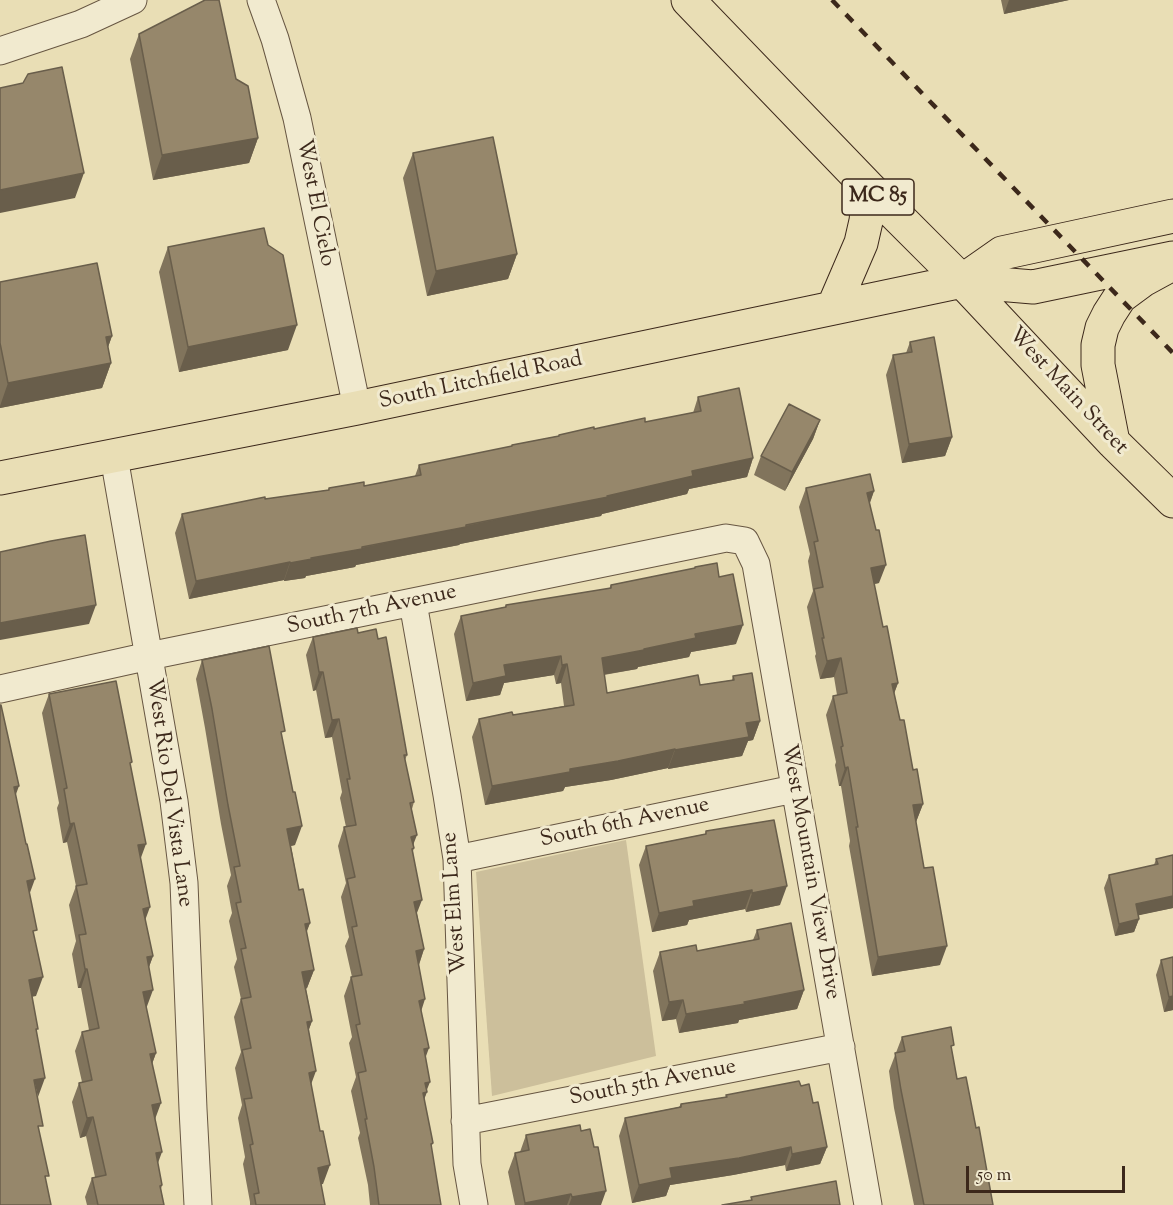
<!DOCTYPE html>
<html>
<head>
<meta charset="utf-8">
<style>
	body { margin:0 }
	#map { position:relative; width:1173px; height:1205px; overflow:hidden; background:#e9deb5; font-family:"Sorts Mill Goudy",serif }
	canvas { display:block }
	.scale { position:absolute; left:966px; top:1166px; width:159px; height:27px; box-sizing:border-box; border:3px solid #3c281b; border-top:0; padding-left:8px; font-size:18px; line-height:21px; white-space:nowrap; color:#3c281b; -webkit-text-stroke:4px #f1eacf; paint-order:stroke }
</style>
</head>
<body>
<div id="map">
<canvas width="1173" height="1205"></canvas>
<div class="scale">50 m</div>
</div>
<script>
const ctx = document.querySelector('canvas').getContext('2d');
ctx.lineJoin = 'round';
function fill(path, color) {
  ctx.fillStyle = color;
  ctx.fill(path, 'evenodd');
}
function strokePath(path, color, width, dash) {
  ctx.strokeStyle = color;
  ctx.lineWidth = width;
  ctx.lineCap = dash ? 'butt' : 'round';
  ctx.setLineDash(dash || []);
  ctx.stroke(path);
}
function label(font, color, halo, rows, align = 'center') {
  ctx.font = font + ' "Sorts Mill Goudy",serif';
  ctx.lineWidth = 6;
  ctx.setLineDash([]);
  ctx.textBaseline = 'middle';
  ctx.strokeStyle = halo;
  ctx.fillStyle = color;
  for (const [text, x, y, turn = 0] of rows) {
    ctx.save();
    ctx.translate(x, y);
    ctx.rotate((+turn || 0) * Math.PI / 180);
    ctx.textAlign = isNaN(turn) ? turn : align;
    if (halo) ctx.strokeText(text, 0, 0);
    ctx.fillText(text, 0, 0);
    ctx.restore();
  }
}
fill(new Path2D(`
	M626,840L656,1056L492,1096L476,872Z`), '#ccbf9b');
const minor = new Path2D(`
	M261,0L275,39L297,118L357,408
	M0,51L81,24L133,0
	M114,457L174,801L184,883L193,1109L198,1205
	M413,603L447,795L457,859L467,1164L474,1205
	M0,689L149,656L726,538L745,541L756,564L868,1205
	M457,859L794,789
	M465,1121L841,1047`);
const major = new Path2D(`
	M688,0L869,188L962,281L1113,442L1173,501
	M962,281L1002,253L1173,216
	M833,308L861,243L866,221L869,188
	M1113,442L1098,365V345L1102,328L1109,314L1120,297L1143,280L1165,268
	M0,478L357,408L962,281L1033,287L1173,258`);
strokePath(minor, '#675642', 29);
strokePath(major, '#3c281b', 35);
strokePath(minor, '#f1eacf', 27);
strokePath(major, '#e9deb5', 33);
strokePath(new Path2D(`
	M832,0L1173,353`), '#3c281b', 4.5, [10, 10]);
fill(new Path2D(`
	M1001,0H1069L1004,14Z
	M139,34L236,79L258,138L249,163L153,180L130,59Z
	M413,153L517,254L508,279L427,296L403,178Z
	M168,247L288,350L179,372L159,272Z
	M0,282L112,336L108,347L111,363L102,388L0,408Z
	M910,342L952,437L945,456L902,463L886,375L893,355L906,353Z
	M698,397L753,458L747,477L689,489L687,494L602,514L601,516L460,544L459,545L356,565L355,567L306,576L305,578L284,581V580L189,599L175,533L182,514L265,499L328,490L329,488L364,486L415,476L419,465L511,447L512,445L558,436L559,435L645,422L693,413Z
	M820,420L813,439L785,491L754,475L761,456Z
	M806,488L874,491L870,503L879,583L874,584L883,627L898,683L894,693L900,720L923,804L916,822L940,965L872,976L849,846L850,841L841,786H839L835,765L836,762L826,715L833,696L837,695L834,677L820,679L815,656L816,654L807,607L813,591L808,561L810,554L799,507Z
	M695,567L719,577L736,644L691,652L689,657L638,667L637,669L604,675L607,693L700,685L732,680L733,676L760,721L753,740L748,741L742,756L668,769V768L611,780L565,787L563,791L485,805L472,737L479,719L513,715L564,706L561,683L556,684L554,675L504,683L500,695L466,701L454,634L461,616L505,607L506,605L609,589L611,585L694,569Z
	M358,633L407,755L405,760L414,802L412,809L414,848L413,851L417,914L424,949L419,965L421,1011L426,1058L427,1091L424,1099L433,1143L431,1147L441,1205H370L368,1185L358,1138L360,1133L351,1091L356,1077L349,1043L352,1037L344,996L351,977H352L345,946L349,937L341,897L346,883L338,846L344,827H346L340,798L342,792L332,737L325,738L316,690L313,691L306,655L313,637Z
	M202,660L282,738L295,845L291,846L299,890L310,923L306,932L314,970L307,988L306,989L312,1021L308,1032L311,1084L323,1184H321L325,1205H250V1202L243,1164L245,1157L238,1118L242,1105L235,1068L241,1052L234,1017L241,999L234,967L237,959L229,921L232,913L227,886L231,875L221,824L205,728L196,679Z
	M49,694L131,767L141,859L145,921L153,956L149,967L146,1008L156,1053L152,1064L158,1164L162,1185L161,1189L164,1205H87L85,1197L92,1178L95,1177L86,1136L80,1138L72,1102L79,1083L82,1082L75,1051L82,1032L89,1030L81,988H78L72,954L76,941L69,905L76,886L67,842L63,843L57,808L59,803L42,713Z
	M706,831L780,905L746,912L745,909L689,920L687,925L652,932L639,865L646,846L705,834Z
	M1173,855V908L1138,915L1139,919L1134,932L1115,936L1104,888L1109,875L1154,865L1156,859Z
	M757,930L804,990L797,1009L739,1020L738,1023L679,1033L676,1019L662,1021L653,971L660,952L697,951L753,940Z
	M1173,957V1010L1164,1012L1156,975L1161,960Z
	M902,1037L952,1051L957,1079L976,1128L993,1205H914L894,1108L889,1071Z
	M801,1086L813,1103L827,1147L820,1164L786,1171L785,1165L733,1175L670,1185L666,1196L632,1203L619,1136L625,1118L679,1107L681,1104L725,1098L726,1095Z
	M581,1131L601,1205H515L508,1172L515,1153L520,1152L526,1135Z`), '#81745c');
fill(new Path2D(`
	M1009,0H1069L1004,14Z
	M258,138L249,163L153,180L162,155Z
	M84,173L75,198L0,213V190Z
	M517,254L508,279L427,296L436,271Z
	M297,325L288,350L179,372L188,347Z
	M112,336L103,361L106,337Z
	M111,363L102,388L0,408V406L8,383Z
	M820,420L813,439L785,491L792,472Z
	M952,437L945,456L902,463L909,444Z
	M753,458L747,477L689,489L687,494L602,514L601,516L460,544L459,545L356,565L355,567L306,576L305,578L284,581L290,563L607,496L692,471Z
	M874,491L867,510V493Z
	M290,562L284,580L189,599L196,581Z
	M886,565L879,583L864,586L871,568Z
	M96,605L89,624L0,640V623Z
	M743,625L736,644L691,652L689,657L638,667L637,669L595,676L602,658L695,634Z
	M561,656L554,675L504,683L500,695L466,701L473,683L504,665Z
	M841,658L834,677L820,679L827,661Z
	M567,664L561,683L556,684L562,665Z
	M319,672H323L316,690L313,691Z
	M898,683L891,702L892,684Z
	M339,719L332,737L325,738L332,720Z
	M760,721L753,740L748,741L742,756L668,769L675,750L746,723Z
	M675,749L668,768L611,780L565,787L563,791L485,805L492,786L570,769Z
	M848,767L841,786H839L845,768Z
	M19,786L12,805L14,787Z
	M923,804L916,822L913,805Z
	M74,823L67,842L63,843L70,824Z
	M302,826L295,845L281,848L287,829Z
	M417,835L410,853L411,837Z
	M146,844L139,863L138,845Z
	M35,879L28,898L27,881Z
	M787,886L780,905L746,912L752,893Z
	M752,890L745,909L689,920L687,925L652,932L659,913L693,901Z
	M1173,896V908L1131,917L1136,904Z
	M422,900L415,918L414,902Z
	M150,907L143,926V909Z
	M1139,919L1134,932L1115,936L1119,924Z
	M310,923L303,942L305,924Z
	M947,946L940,965L872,976L878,957Z
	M424,949L418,967L416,951Z
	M153,956L146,975L147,957Z
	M85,969H87L81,988H78Z
	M314,970L307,988L295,991L302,972Z
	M43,977L36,996L22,999L29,980Z
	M153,990L146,1009L143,992Z
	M804,990L797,1009L739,1020L738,1023L679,1033L686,1014L744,1002Z
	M1173,996V1010L1164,1012L1169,997Z
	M425,999L419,1018V1001Z
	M683,1000L676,1019L662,1021L669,1002Z
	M312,1021L305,1040L307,1022Z
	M429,1048L422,1067L424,1049Z
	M156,1053L149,1072L150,1054Z
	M316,1071L309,1090V1073Z
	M45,1078L38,1097L34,1080Z
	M430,1082L426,1092H427L420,1110L425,1083Z
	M161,1103L154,1122L152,1105Z
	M93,1117L86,1136L80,1138L87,1118Z
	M791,1147L785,1165L733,1175L670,1185L666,1196L632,1203L639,1185L670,1168Z
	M827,1147L820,1164L786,1171L792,1154Z
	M162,1152L155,1171L156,1153Z
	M330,1165L323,1184L311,1186L318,1168Z
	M606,1191L601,1205H569L572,1197Z
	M571,1194L567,1205H524L525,1203Z`), '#695e4b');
const building = new Path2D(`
	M205,0H219L236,79L248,86L258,138L162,155L139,34Z
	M62,67L84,173L0,190V88L23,83L28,74Z
	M493,137L517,254L436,271L413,153Z
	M264,228L268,245L283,255L297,325L188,347L168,247Z
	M97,263L112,336L106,337L111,363L8,383L0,343V282Z
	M934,337L952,437L909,444L893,355L912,352L910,342Z
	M739,388L753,458L692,471L693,476L607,496L608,497L466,525V527L362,547V549L311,558L312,559L290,563V562L196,581L182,514L265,497V499L329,490V488L364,482V486L421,475L419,465L512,446V445L559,436V435L594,427V429L645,418V422L701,411L698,397Z
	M789,404L820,420L792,472L761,456Z
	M870,474L874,491L867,493L876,530H879L886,565L871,568L883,627L887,626L898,683L892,684L900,720H904L913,770L917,769L923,804L913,805L924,868L933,867L947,946L878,957L856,827H858L848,767L845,768L841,747L843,746L833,696L847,693L841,658L827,661L822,638H824L814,589L823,587L814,542L818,541L806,488Z
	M85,535L96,605L0,623V552L51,541Z
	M717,563L719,577L733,574L743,625L695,634L696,638L644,649V650L602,658L607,693L698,675L700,685L734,680L733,676L752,673L760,721L746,723L749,737L675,750V749L618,761L570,769V772L492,786L479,719L512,712L513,715L574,705L567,664L562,665L561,656L504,665L506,676L473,683L461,616L506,607V605L611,588V585L695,568V567Z
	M357,628L358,633L376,629L378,639L386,637L407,755H404L414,802L410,803L417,835L411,837L414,848L412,849L422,900L414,902L424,949L416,951L425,999L419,1001L429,1048L424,1049L430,1082L425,1083L427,1092L423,1093L433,1143L431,1144L441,1205H379L374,1167L365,1119H367L358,1073L366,1071L356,1025L360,1024L351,977L362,975L352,927L357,926L347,879L355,877L344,827L356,825L347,779H350L339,719L332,720L323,672H319L313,637Z
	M269,646L285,731L281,732L293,792H295L302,826L287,829L299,890L303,889L310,923L305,924L314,970L302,972L312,1021L307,1022L316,1071L309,1073L320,1131H323L330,1165L318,1168L325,1205H256L254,1194L259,1193L250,1145L253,1144L244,1099L252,1098L242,1050L251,1048L241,999L251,997L241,949L246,948L236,903L241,902L234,867L240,866L228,805L212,709L202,660Z
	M116,681L132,762L130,763L146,844L138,845L150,907L143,909L153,956L147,957L153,990L143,992L156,1053L150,1054L161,1103L152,1105L162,1152L156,1153L162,1185L160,1186L164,1205H98L92,1178L106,1175L93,1117L87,1118L79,1083L92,1080L82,1032L99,1028L87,969H85L79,935L86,934L76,886L87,884L74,823L70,824L64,789L67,788L49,694Z
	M0,705H1L19,786L14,787L26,844H27L35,879L27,881L37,930L33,931L43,977L29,980L38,1029H36L45,1078L34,1080L43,1126H38L49,1176H45L51,1205H0Z
	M774,820L787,886L752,893V890L693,901L694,906L659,913L646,846L706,834V831Z
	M1173,855V896L1136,904L1139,919L1119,924L1109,875L1158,864L1156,859Z
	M791,923L804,990L744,1002L745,1004L686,1014L683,1000L669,1002L660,952L696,945L697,951L759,939L757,930Z
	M1173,957V996L1169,997L1161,960Z
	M951,1027L954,1045L951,1046L957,1079L966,1077L976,1128L979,1127L993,1205H924L901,1090L895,1053L905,1051L902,1037Z
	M799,1081L801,1086L809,1084L813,1103L818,1102L827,1147L792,1154L791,1147L739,1158L670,1168L672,1178L639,1185L625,1118L681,1107V1104L727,1097L726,1095Z
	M580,1125L581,1131L590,1129L594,1147H598L606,1191L572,1197L571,1194L525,1203L515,1153L529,1150L526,1135Z
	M836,1181L840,1205H722L752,1200L751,1197Z`);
fill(building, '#96876b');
strokePath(building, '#695e4b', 1.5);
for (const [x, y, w] of [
	[878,197,72]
]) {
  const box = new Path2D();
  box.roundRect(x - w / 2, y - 18, w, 36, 4.5);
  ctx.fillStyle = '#f1eacf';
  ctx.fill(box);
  strokePath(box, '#3c281b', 1.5);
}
label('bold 21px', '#3c281b', null, [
	["MC 85",878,197]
]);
label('22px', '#3c281b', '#f1eacf', [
	["West El Cielo",314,203,79],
	["South Litchfield Road",481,382,-12],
	["West Main Street",1067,392,47],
	["South 7th Avenue",372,611,-12],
	["West Rio Del Vista Lane",168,793,82],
	["South 6th Avenue",625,824,-12],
	["West Mountain View Drive",809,872,80],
	["West Elm Lane",456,903,-94],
	["South 5th Avenue",653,1084,-11]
]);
</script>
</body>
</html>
